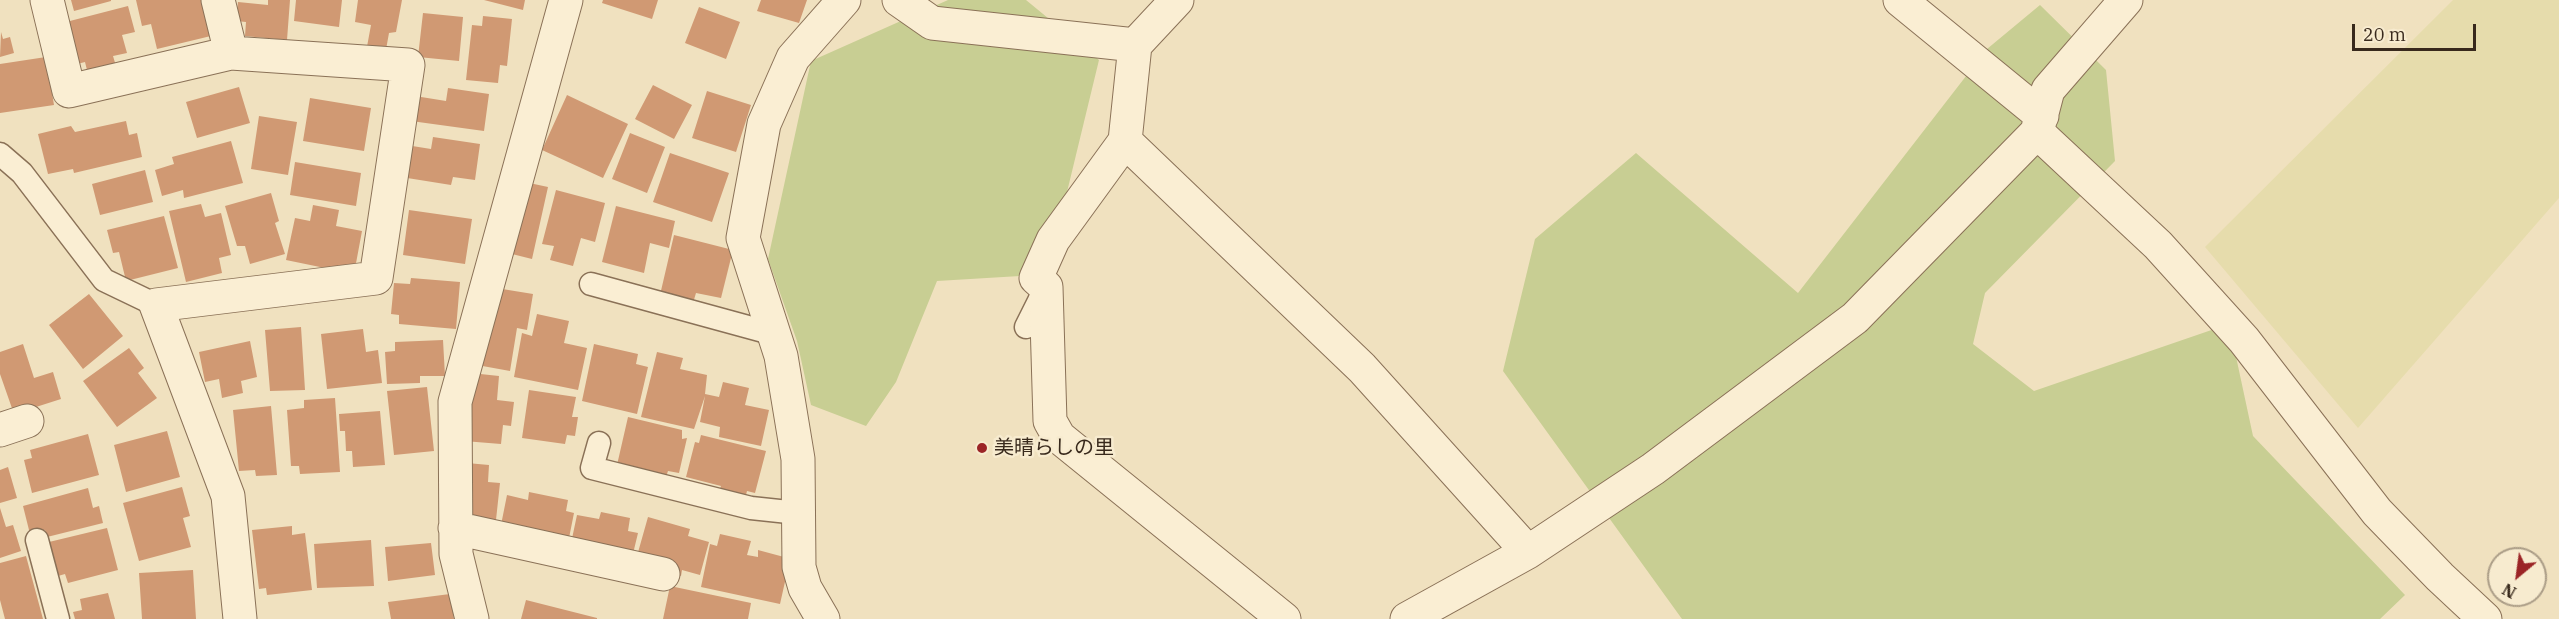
<!DOCTYPE html>
<html>
<head>
<meta charset="utf-8">
<style>
	body { margin:0 }
	#map { position:relative; width:2559px; height:619px; overflow:hidden; background:#f0e1bf; font-family:"IBM Plex Serif",serif }
	canvas { display:block }
	.north { position:absolute; left:2487px; top:547px; width:60px; height:60px; box-sizing:border-box; background:#f7ebcf; border:2px solid #ab9d87; border-radius:50%; rotate:209deg; font-size:16px; font-weight:700; line-height:24px; text-align:center; color:#38291c }
	.north::after { content:''; display:block; margin:auto; width:21px; height:27px; background:#9b2426; clip-path:polygon(50% 0,100% 100%,50% 72%,0 100%) }
	.scale { position:absolute; left:2352px; top:24px; width:124px; height:27px; box-sizing:border-box; border:3px solid #38291c; border-top:0; padding-left:8px; font-size:18px; line-height:21px; white-space:nowrap; color:#38291c; -webkit-text-stroke:4px #f7ebcf; paint-order:stroke }
</style>
</head>
<body>
<div id="map">
<canvas width="2559" height="619"></canvas>
<div class="north">N</div>
<div class="scale">20 m</div>
</div>
<script>
const ctx = document.querySelector('canvas').getContext('2d');
ctx.lineJoin = 'round';
function fill(path, color) {
  ctx.fillStyle = color;
  ctx.fill(path, 'evenodd');
}
function strokePath(path, color, width, dash) {
  ctx.strokeStyle = color;
  ctx.lineWidth = width;
  ctx.lineCap = dash ? 'butt' : 'round';
  ctx.setLineDash(dash || []);
  ctx.stroke(path);
}
function label(font, color, halo, rows, align = 'center') {
  ctx.font = font + ' "IBM Plex Serif","Noto Sans JP",serif';
  ctx.lineWidth = 5;
  ctx.setLineDash([]);
  ctx.textBaseline = 'middle';
  ctx.strokeStyle = halo;
  ctx.fillStyle = color;
  for (const [text, x, y, turn = 0] of rows) {
    ctx.save();
    ctx.translate(x, y);
    ctx.rotate((+turn || 0) * Math.PI / 180);
    ctx.textAlign = isNaN(turn) ? turn : align;
    if (halo) ctx.strokeText(text, 0, 0);
    ctx.fillText(text, 0, 0);
    ctx.restore();
  }
}
fill(new Path2D(`
	M2453,0H2559V198L2358,428L2205,247Z`), '#e6dcac');
fill(new Path2D(`
	M948,0H1026L1099,60L1067,192L1020,276L937,281L896,382L866,426L811,405L797,341L768,259L811,61Z
	M2040,5L2106,70L2115,161L1985,293L1973,344L2034,391L2229,324L2253,436L2405,595L2380,619H1682L1503,371L1535,239L1636,153L1798,293L1987,49Z`), '#c8ce93');
fill(new Path2D(`
	M71,0H111V1L74,11Z
	M136,0H206L215,35L157,49L151,24L142,26Z
	M268,0H290L287,40L245,36L246,22L236,21L238,2L268,5Z
	M296,0H342L339,27L294,21Z
	M358,0H402L396,32L389,33L385,55L366,52L371,25L355,22Z
	M484,0H525L523,10Z
	M603,0H658L652,19L602,3Z
	M761,0H807L799,23L757,11Z
	M128,6L135,32L122,35L127,53L113,56L116,66L88,74L85,62L77,64L66,22Z
	M699,7L740,22L726,59L685,43Z
	M423,13L463,17L459,61L418,57Z
	M483,16L512,19L507,66L500,65L498,83L466,80L472,25L482,26Z
	M1,32L3,39L10,37L14,53L0,57Z
	M46,57L54,105L0,113V64Z
	M653,85L692,105L674,139L635,119Z
	M239,87L250,123L197,138L186,102Z
	M448,88L489,94L484,131L411,121L415,96L446,101Z
	M707,91L751,105L736,152L692,138Z
	M567,95L628,124L603,178L542,150Z
	M310,98L371,108L364,151L303,141Z
	M259,116L297,122L288,175L251,169Z
	M126,121L129,135L137,133L142,157L74,173L73,169L48,174L38,134L71,126L75,132Z
	M630,133L665,147L647,193L612,179Z
	M433,137L480,144L475,180L453,177L451,185L401,177L406,145L431,149Z
	M231,141L243,183L184,198L183,190L162,196L155,170L174,164L172,157Z
	M670,153L729,173L712,222L653,202Z
	M295,162L361,173L356,206L290,195Z
	M145,170L153,202L100,215L92,184Z
	M520,181L548,187L532,259L504,252Z
	M556,190L605,203L595,242L581,238L573,266L550,260L554,246L542,244Z
	M271,193L279,221L275,223L285,254L250,264L245,246H237L225,206Z
	M201,204L205,217L221,213L231,255L219,258L222,273L186,282L169,211Z
	M313,205L339,210L336,226L362,231L354,274L286,260L295,218L310,221Z
	M616,206L675,221L669,248L650,243L644,273L602,262Z
	M409,210L472,219L465,264L403,255Z
	M164,216L178,268L126,281L119,252L113,253L107,230Z
	M674,235L733,250L721,298L696,293L693,303L660,295Z
	M411,278L460,282L456,329L399,324V315L391,314L394,283L410,284Z
	M490,287L533,294L527,330L517,328L510,371L477,365Z
	M89,294L123,336L83,369L49,325Z
	M537,314L569,321L564,343L587,348L578,390L514,377L522,333L532,336Z
	M301,327L305,390L270,391L265,330Z
	M363,329L366,352L378,350L382,383L327,389L321,334Z
	M443,340L445,376H420V383L387,384L385,352L395,351V342Z
	M250,341L257,377L241,381L243,393L222,398L219,379L205,382L199,352Z
	M23,344L34,378L53,372L61,399L14,414L0,374V352Z
	M594,344L638,354L636,364L648,367L637,414L582,401Z
	M129,348L144,368L138,373L157,398L117,427L83,381Z
	M657,352L683,358L680,369L707,375L705,394L719,397L723,382L749,388L745,405L769,410L761,446L719,437L720,427L700,422L705,396L694,429L641,417Z
	M471,373L499,376L497,400L514,402L511,426L503,425L501,444L464,441Z
	M427,387L434,451L394,455L387,391Z
	M529,390L576,397L572,417H578L575,436L567,435L565,444L522,438Z
	M335,398L340,472L300,474L299,466H291L287,410L304,408V400Z
	M271,406L277,475L256,476L255,470L239,471L233,410Z
	M380,411L385,465L353,467L352,451H346L345,431H340L339,414Z
	M628,417L682,430V439L687,438L679,473L668,471L666,477L617,465Z
	M167,431L180,477L126,492L114,445Z
	M88,434L99,475L32,493L24,460L32,458L30,450Z
	M701,435L766,451L755,493L747,491L745,499L719,492L721,486L686,477L695,442L699,443Z
	M467,463L489,465L488,482L500,483L495,529L461,525Z
	M8,467L17,498L0,503V470Z
	M182,487L190,516L183,518L191,547L139,561L123,503Z
	M88,488L93,508L99,506L103,523L47,537L45,530L30,534L23,506Z
	M529,492L568,500L566,511L574,513L567,548L499,535L507,495L528,500Z
	M0,508L6,527L13,525L21,551L0,558Z
	M601,512L630,518L628,531L638,533L631,562L570,548L577,515L599,519Z
	M648,517L690,529L688,536L709,542L700,575L682,570L681,576L635,563Z
	M292,526V535L305,533L312,590L267,595L266,588L259,589L252,530Z
	M107,528L118,570L68,583L65,574L58,576L49,542Z
	M720,534L751,541L747,555L758,557V550L784,557L789,564L780,604L701,587L710,544L717,546Z
	M371,540L374,586L317,588L314,544Z
	M431,543L435,575L388,581L385,547Z
	M26,556L43,619H5L0,600V563Z
	M193,570L196,619H142L139,573Z
	M670,586L751,603L748,619H663Z
	M108,593L115,619H75L73,612L82,610L80,599Z
	M450,594L454,619H391L388,602Z
	M526,600L597,618V619H521Z`), '#d09973');
const lane = new Path2D(`
	M0,154L22,173L104,280L156,305
	M591,284L774,334
	M1026,327L1044,291
	M599,443L592,468L751,508L798,513
	M37,540L58,619`);
const street = new Path2D(`
	M47,0L69,91L231,53L408,65L376,278L156,305L228,496L240,619
	M218,0L231,53
	M899,0L932,23L1135,45
	M1177,0L1135,45L1125,141L1362,368L1528,552
	M1900,0L2042,116
	M2037,132L2158,245L2244,340L2377,512L2440,577L2485,619
	M1125,141L1053,240L1036,278L1046,287L1050,421L1059,437L1284,619
	M0,430L27,421
	M455,528L663,574
	M472,619L456,554L455,402L566,0
	M823,619L805,588L799,567L798,459L781,356L743,238L764,124L793,58L844,0
	M1407,619L1528,552L1653,469L1855,318L2037,132L2048,90L2126,0`);
strokePath(lane, '#8a7157', 25);
strokePath(street, '#8a7157', 35);
strokePath(lane, '#faeed3', 22);
strokePath(street, '#faeed3', 33);
for (const [x, y, r, color] of [
	[982,448,6,"#9b2426"]
]) {
  const dot = new Path2D();
  dot.arc(x, y, r, 0, 2 * Math.PI);
  ctx.fillStyle = color;
  ctx.fill(dot);
  strokePath(dot, '#f7ebcf', 2);
}
label('20px', '#38291c', '#f7ebcf', [
	["美晴らしの里",994,448]
], 'left');
</script>
</body>
</html>
